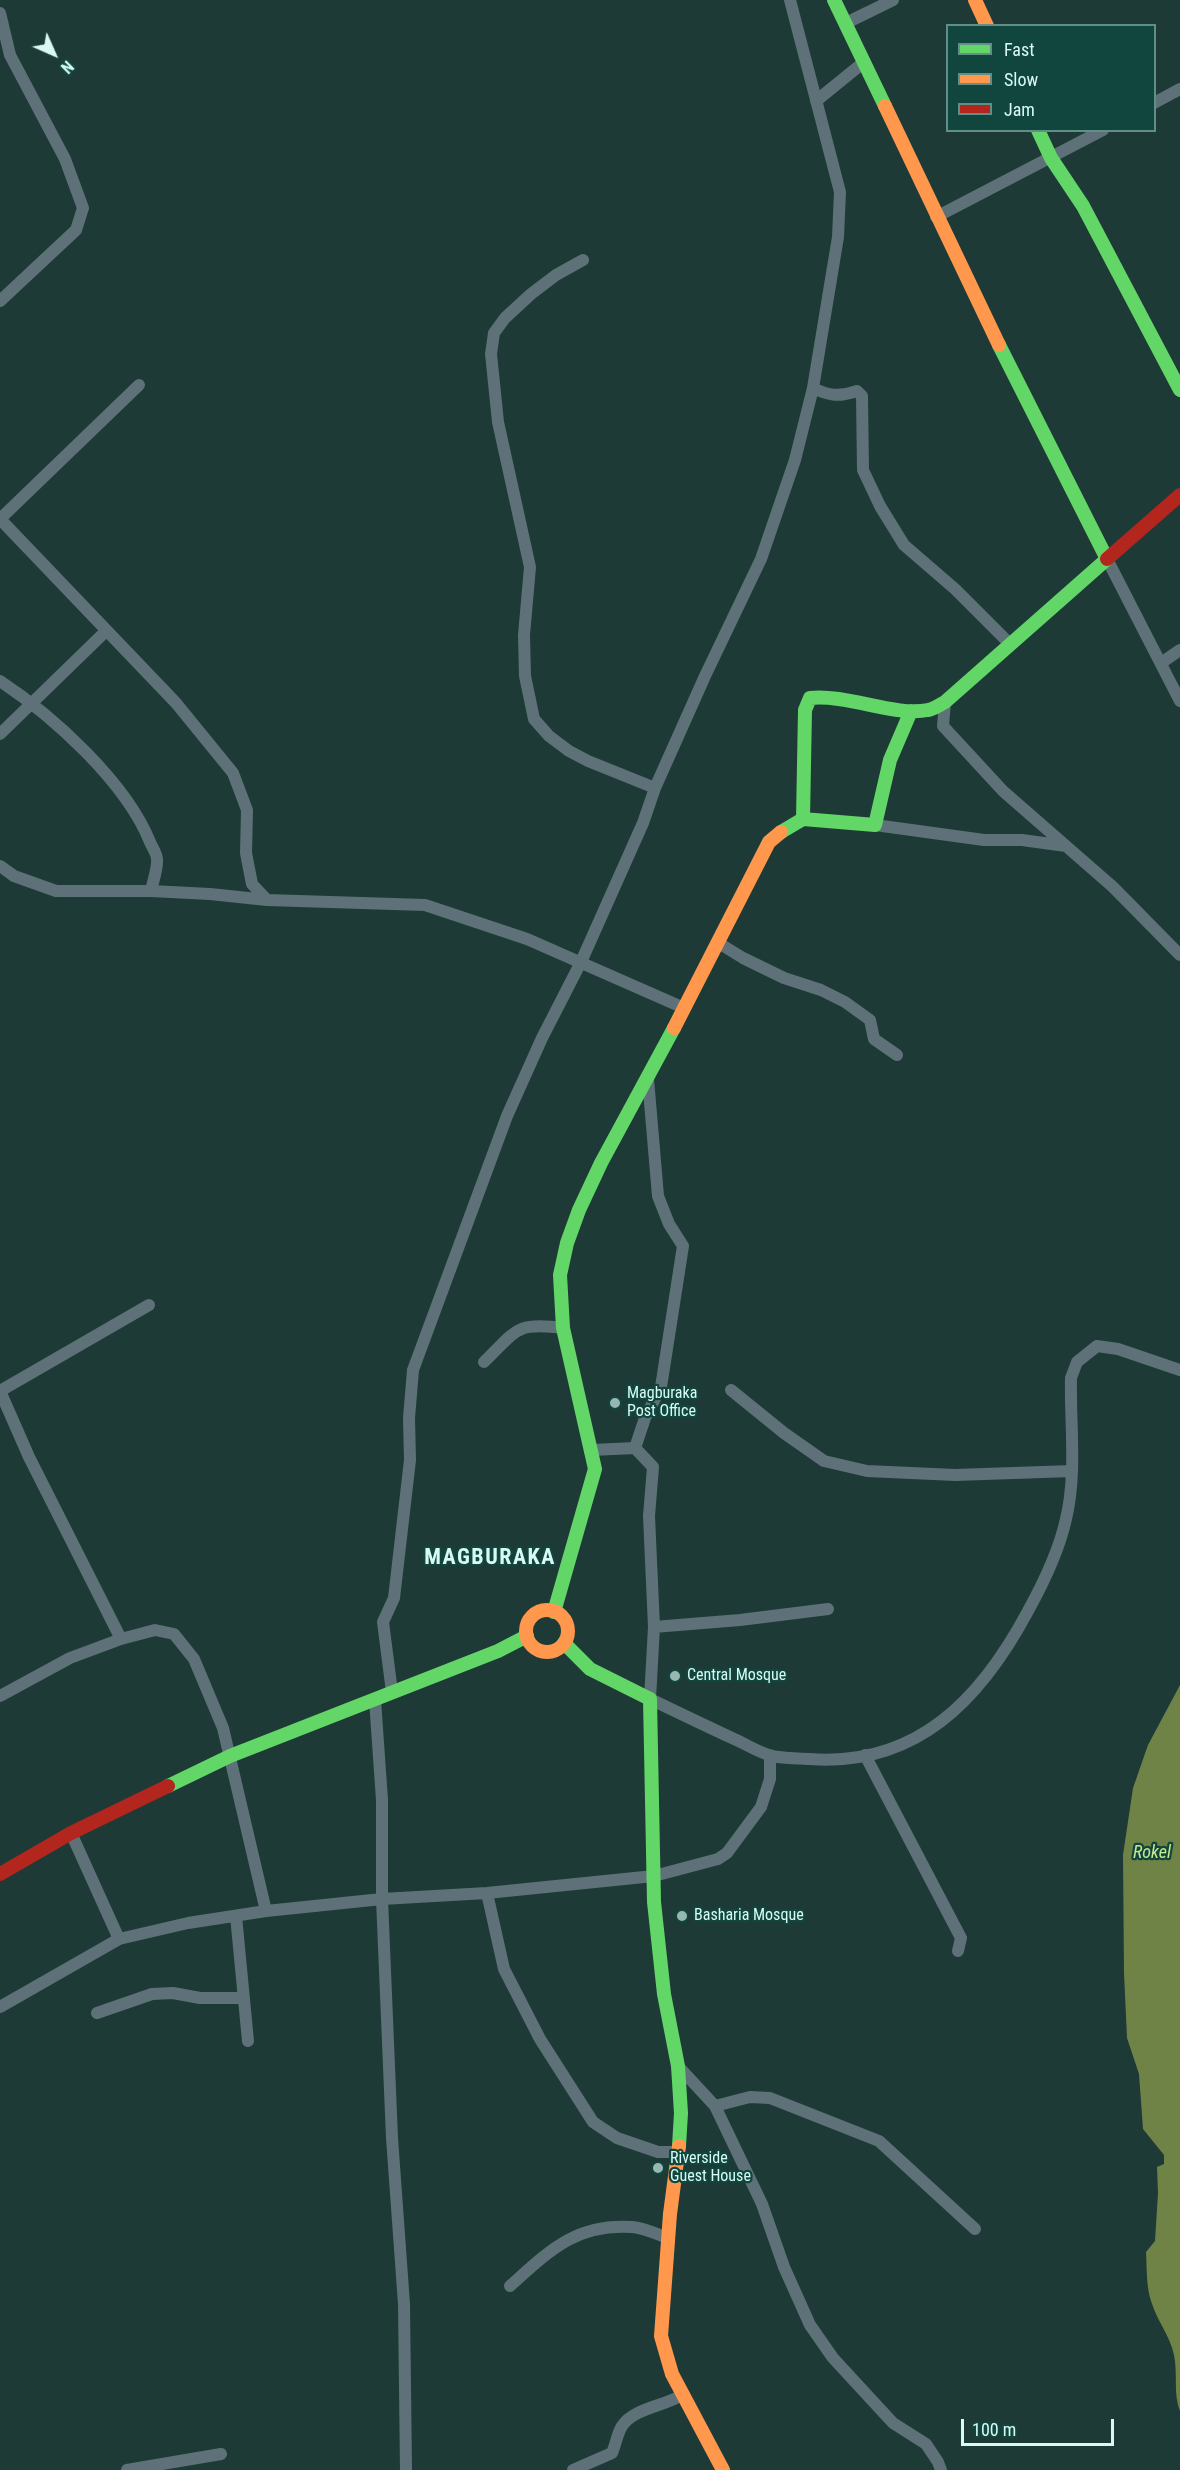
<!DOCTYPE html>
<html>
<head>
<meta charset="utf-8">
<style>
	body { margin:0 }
	#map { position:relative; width:1180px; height:2470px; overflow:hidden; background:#1d3a36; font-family:"Roboto Condensed",sans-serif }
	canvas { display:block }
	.legend { position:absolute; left:946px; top:24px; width:210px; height:108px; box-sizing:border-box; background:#11463f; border:2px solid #618e87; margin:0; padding:8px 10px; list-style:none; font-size:18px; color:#d9faf4 }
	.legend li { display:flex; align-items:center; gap:12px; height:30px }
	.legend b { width:30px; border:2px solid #618e87 }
	.north { position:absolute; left:24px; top:24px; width:60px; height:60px; -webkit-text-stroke:4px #11463f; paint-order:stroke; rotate:135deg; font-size:16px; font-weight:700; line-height:24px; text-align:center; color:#d9faf4 }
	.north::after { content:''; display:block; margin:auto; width:21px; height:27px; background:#d9faf4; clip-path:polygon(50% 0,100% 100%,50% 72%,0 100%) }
	.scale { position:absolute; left:961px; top:2419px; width:153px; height:27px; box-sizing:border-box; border:3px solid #d9faf4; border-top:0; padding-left:8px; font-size:18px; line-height:21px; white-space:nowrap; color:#d9faf4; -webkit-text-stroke:4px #11463f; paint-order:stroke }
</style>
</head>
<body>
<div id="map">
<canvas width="1180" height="2470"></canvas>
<ul class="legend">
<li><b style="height:8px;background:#63d668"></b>Fast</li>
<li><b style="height:8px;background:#ff974d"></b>Slow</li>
<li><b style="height:8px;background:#b3261e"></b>Jam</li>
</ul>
<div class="north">N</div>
<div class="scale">100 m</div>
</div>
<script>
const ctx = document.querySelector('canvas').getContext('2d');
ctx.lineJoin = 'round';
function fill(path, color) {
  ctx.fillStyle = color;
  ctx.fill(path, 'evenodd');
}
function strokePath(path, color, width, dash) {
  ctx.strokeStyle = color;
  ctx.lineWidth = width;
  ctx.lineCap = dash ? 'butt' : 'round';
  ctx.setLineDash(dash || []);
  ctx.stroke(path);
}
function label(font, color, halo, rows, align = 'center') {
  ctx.font = font + ' "Roboto Condensed",sans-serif';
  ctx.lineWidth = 4.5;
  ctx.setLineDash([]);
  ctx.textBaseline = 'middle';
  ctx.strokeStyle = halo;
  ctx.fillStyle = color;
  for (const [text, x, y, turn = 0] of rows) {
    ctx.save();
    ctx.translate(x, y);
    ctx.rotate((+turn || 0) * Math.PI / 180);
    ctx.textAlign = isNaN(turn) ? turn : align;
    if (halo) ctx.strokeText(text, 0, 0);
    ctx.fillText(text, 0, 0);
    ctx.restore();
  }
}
fill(new Path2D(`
	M1180,1685V2411C1173,2394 1178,2374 1174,2355C1170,2336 1158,2322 1152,2304C1146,2288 1147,2269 1146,2252L1155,2241L1158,2193L1157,2167L1164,2164V2155L1143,2129L1139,2074L1127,2038L1124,1973L1123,1855L1133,1788L1148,1745Z`), '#6f8347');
strokePath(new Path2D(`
	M0,13L10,55L65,159L83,208L76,230L0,301
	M846,23L893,0
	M816,101L864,62
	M1154,103L1180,89
	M936,217L1103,130
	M583,260L556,275L531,294L505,318L494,333L491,354L498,422L530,567L524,635L525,676L534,719L549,736L569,751L588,761L655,788
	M813,388C829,396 839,397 857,391L862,396L863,470L880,506L904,545L955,589L1010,644
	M0,519L176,703L233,773L247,810L246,853L252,884L267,900
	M0,519L139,385
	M1107,559L1180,701
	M1161,663L1180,650
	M0,681C53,716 126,782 150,842C152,847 157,854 157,859C158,868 153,881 151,891
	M945,702L943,726L1003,791L1113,887L1180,955
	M0,734L105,632
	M875,825L984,840H1022L1066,846
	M0,866L14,876L56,891H151L210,894L267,900L425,905L527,939L684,1008
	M717,942L743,958L784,978L821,990L845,1002L870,1020L874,1039L897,1055
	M484,1362C517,1330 515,1322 563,1328
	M731,1390L784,1433L824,1461L867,1471L955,1475L1072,1471
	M635,1448L653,1467L649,1516L654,1627L650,1699C677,1712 704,1725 732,1738C744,1743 756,1751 769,1755C781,1759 797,1758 810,1759C917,1767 981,1699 1028,1611C1044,1582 1059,1551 1066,1519C1077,1473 1070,1425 1071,1378L1077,1362L1097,1346L1118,1349L1180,1370
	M592,1450L635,1448L645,1418L661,1387L683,1246L669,1224L658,1196L648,1079
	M654,1627L740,1620L828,1609
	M121,1639L29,1457L0,1391L149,1305
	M392,1692L383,1622L394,1598L410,1460L409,1418L413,1370L507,1116L542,1038L581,962L643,823L655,788L705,676L761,559L795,460L813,388L838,237L840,192L790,0
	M0,1696L70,1658L121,1639L155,1630L174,1634L194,1659L223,1728L266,1911
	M375,1700L382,1800V1899L392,2138L404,2304L406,2470
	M865,1755L961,1938L958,1951
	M71,1833L119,1939
	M487,1893L504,1969L540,2039L593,2122L617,2138L658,2152H679
	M236,1916L248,2041
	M0,2007L119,1939L188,1923L266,1911L382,1899L487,1893L654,1876L718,1859L727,1853L761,1807L770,1779V1756
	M97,2013L152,1994L173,1993L200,1998H244
	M678,2066L715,2106L762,2204L784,2267L810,2325L833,2358L893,2423L926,2444L938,2462L941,2470
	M715,2106L750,2097L770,2098L879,2141L975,2229
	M510,2286C549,2251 576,2223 632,2227C644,2228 657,2234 668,2238
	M127,2470L221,2454
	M573,2470L612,2453C616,2444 617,2434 622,2426C634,2408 665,2406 682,2395`), '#5e7178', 12);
strokePath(new Path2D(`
	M834,0L885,106
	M1038,130L1051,158L1083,206L1180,390
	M803,819L805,710L810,698C848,694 895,717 928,710C934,709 940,705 945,702L1107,559L999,345
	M781,832L803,819L875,825L890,760L911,711
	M554,1612L595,1469L563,1328L560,1275L567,1243L579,1210L601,1163L674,1028
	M564,1643L590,1669L650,1699L654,1902L664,1994L678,2066L681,2113L679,2146
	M168,1786L230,1756L498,1651L527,1636`), '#63d668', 14);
strokePath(new Path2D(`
	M975,0L987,26
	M885,106L999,345
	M674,1028L769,842L781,832
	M526 1631a21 21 0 1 1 42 0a21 21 0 1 1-42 0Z
	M679,2146L670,2214L661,2336L672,2374L723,2470`), '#ff974d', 14);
strokePath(new Path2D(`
	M1107,559L1180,495
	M0,1874L71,1833L168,1786`), '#b3261e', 14);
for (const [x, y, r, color] of [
	[615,1403,6,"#97b7b2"],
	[675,1676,6,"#97b7b2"],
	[682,1916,6,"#97b7b2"],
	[658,2168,6,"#97b7b2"]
]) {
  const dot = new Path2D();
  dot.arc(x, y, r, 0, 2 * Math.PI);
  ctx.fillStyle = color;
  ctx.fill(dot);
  strokePath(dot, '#11463f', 2);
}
label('16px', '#d9faf4', '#11463f', [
	["Magburaka",627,1394],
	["Post Office",627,1412],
	["Central Mosque",687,1676],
	["Basharia Mosque",694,1916],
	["Riverside",670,2159],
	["Guest House",670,2177]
], 'left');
label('italic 18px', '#cbe88a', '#11463f', [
	["Rokel",1152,1853]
]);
ctx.letterSpacing = '1.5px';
label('bold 22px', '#d9faf4', '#11463f', [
	["MAGBURAKA",490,1558]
]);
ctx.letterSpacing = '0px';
</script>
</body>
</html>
